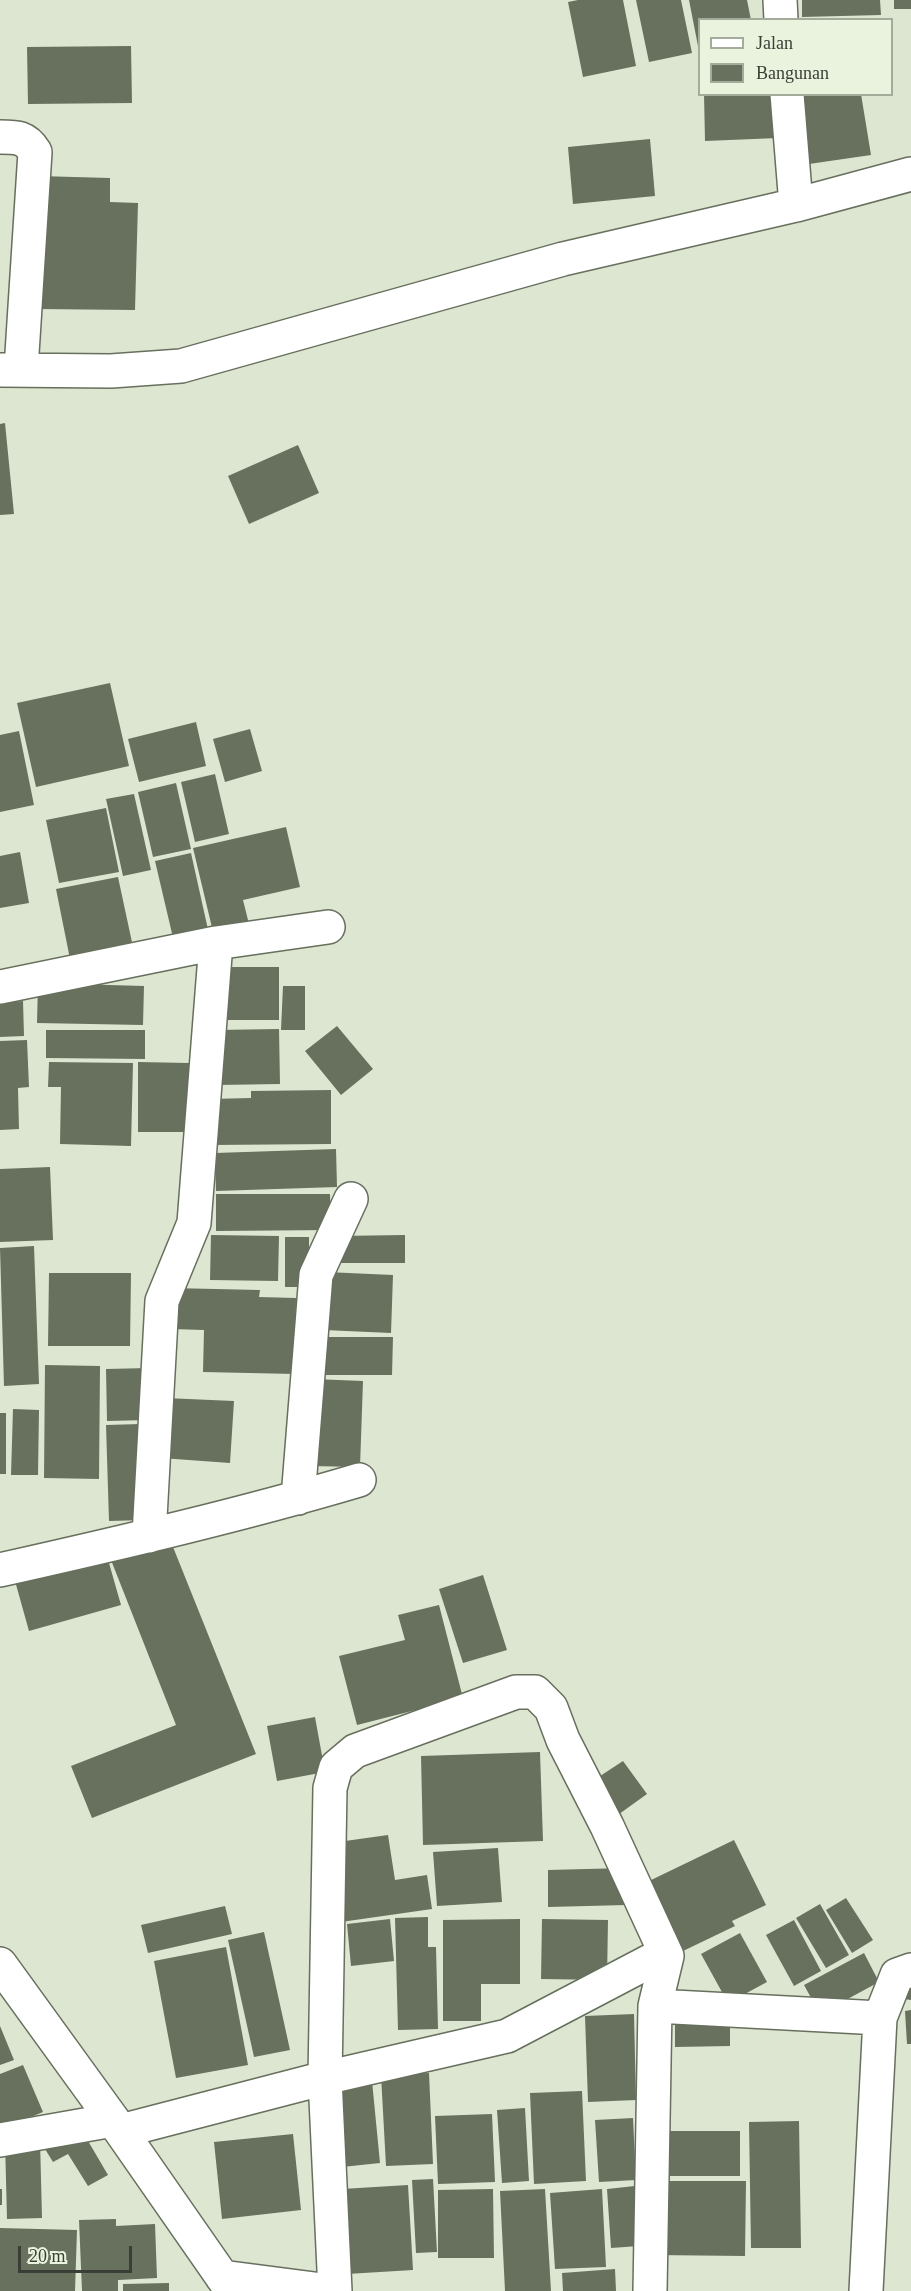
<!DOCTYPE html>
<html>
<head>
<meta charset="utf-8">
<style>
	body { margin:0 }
	#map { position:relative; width:911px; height:2291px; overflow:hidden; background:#dce6d1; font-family:"Times New Roman",serif }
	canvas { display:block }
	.legend { position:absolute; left:698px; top:18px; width:195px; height:78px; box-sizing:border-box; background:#eaf3de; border:2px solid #a4ab9b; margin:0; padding:8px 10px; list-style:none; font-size:18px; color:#3a3e36 }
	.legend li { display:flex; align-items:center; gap:12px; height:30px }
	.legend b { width:30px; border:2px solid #a4ab9b }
	.scale { position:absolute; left:18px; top:2246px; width:114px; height:27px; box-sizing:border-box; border:3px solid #3a3e36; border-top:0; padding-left:8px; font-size:18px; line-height:21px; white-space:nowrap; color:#3a3e36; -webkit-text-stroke:4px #eaf3de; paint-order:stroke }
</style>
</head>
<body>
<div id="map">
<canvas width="911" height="2291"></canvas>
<ul class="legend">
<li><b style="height:8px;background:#fff"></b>Jalan</li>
<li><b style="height:16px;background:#68715e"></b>Bangunan</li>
</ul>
<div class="scale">20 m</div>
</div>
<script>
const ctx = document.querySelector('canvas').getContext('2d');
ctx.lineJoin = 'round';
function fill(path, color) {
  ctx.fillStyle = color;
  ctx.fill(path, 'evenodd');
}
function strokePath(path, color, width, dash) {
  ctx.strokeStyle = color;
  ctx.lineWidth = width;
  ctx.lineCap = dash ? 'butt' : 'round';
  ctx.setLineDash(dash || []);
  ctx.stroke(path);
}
fill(new Path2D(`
	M578,0H623L636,66L583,77L568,2Z
	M636,0H681L692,53L649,62Z
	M689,0H747L751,20H700L698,46Z
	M802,0H880L881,15L802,17Z
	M894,0H911V9H894Z
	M131,46L132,103L28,104L27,47Z
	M704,94H776L778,138L705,141Z
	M798,94H861L871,155L809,164Z
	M650,139L655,196L573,204L568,147Z
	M38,176L110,178V202L138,203L135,310L36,309Z
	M5,423L14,514L0,515V424Z
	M298,445L319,493L249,524L228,476Z
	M110,683L129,766L36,787L17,703Z
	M196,722L206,766L139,782L128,739Z
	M250,729L262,771L225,782L213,739Z
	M19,731L34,805L0,812V735Z
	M215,774L229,834L195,842L181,782Z
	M176,783L191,849L153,857L138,792Z
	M134,794L151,870L123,876L106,799Z
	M106,808L119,872L59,883L46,820Z
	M286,827L300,887L243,900L250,928L214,936L193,848Z
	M20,852L29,903L0,908V856Z
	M191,853L209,934L174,942L155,861Z
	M118,877L133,947L70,959L56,889Z
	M222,967H279V1020H222Z
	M38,983L144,986L143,1025L37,1023Z
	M283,986H305V1030H281Z
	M23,1001L24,1036L0,1037V1003Z
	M337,1026L373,1069L341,1095L305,1051Z
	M279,1029L280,1084L218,1085L217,1030Z
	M46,1030H145V1059L46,1058Z
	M27,1040L29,1087L18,1088L19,1129L0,1130V1041Z
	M49,1062L133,1063L131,1146L60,1144L61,1087H48Z
	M138,1062L189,1063V1132H138Z
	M331,1090V1144L210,1145V1099L251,1098V1091Z
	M336,1149L337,1187L216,1191L215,1153Z
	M50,1167L53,1240L0,1242V1169Z
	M216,1194H330L331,1230L216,1231Z
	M211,1235L279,1236L278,1281L210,1280Z
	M405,1235V1263H337L336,1236Z
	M285,1237H309V1287H285Z
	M34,1246L39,1384L4,1386L0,1248Z
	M326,1272L393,1275L391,1333L324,1330Z
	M49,1273H131L130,1346H48Z
	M171,1288L260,1290L259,1297L296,1298L295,1374L203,1372L204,1330L171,1329Z
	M322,1337H393L392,1375H322Z
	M45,1365L100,1366L99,1479L44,1478Z
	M149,1368V1420L107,1421L106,1369Z
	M313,1379L363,1381L360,1467L311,1466Z
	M165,1398L234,1401L230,1463L161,1458Z
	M13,1409L39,1410L38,1475H11Z
	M0,1413H6V1474H0Z
	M141,1424L144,1520L109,1521L106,1425Z
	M169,1537L256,1754L92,1818L71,1766L176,1725L111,1560Z
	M107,1556L121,1605L29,1631L15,1581Z
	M483,1575L507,1650L463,1663L439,1589Z
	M439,1605L463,1698L357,1725L339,1656L405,1640L398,1615Z
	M315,1717L325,1772L277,1781L267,1726Z
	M540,1752L543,1841L423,1845L421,1756Z
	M623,1761L647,1794L615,1817L591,1782Z
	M388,1835L395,1880L427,1875L432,1909L341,1922L338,1842Z
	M734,1840L766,1905L732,1921L735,1926L681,1952L647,1882Z
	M498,1848L502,1902L437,1906L433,1852Z
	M625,1868L626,1905L548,1907V1870Z
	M846,1898L873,1940L852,1953L826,1910Z
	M820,1904L849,1955L826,1968L796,1918Z
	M225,1906L232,1934L148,1953L141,1925Z
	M428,1917V1947H436L438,2029L398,2030L395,1918Z
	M390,1919L394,1961L351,1966L347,1924Z
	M520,1919V1984H481V2021H443V1920Z
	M542,1919L608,1920L607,1980L541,1979Z
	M794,1920L821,1971L794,1986L766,1935Z
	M264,1932L290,2050L254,2057L228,1940Z
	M740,1933L767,1982L728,2003L701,1954Z
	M226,1947L248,2065L176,2078L154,1961Z
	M864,1953L879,1982L820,2014L804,1985Z
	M911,1974V2000L904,1999Z
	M911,2010V2044H907L905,2011Z
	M634,2014L636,2100L588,2102L585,2016Z
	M675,2021H730V2046L675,2047Z
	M0,2026L14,2060L0,2065Z
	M23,2065L43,2112L0,2130V2074Z
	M429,2073L433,2164L386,2166L381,2075Z
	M372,2081L380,2163L342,2167L333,2085Z
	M582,2091L586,2181L534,2184L530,2093Z
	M525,2108L529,2181L502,2183L497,2110Z
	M492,2114L495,2182L438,2184L435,2116Z
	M633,2118L636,2180L599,2182L595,2120Z
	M799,2121L801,2248H751L749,2122Z
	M81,2129L108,2175L88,2186L68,2154L53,2162L45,2149Z
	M665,2131H740V2176H665Z
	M293,2134L301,2210L222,2219L214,2142Z
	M40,2140L42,2218L7,2219L5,2141Z
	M433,2179L437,2252L416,2253L412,2180Z
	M655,2181H746L745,2256L654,2255Z
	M408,2185L413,2270L347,2274L342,2189Z
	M635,2186L639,2246L611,2248L607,2189Z
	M0,2189H2V2205H0Z
	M493,2189L494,2258H438V2190Z
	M545,2189L551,2291H505L500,2191Z
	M602,2189L606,2267L555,2269L550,2193Z
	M116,2219V2226L155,2224L157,2278L118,2280V2291H82L79,2220Z
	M0,2228L77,2230L75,2291H0Z
	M615,2269L616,2291H563L562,2273Z
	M169,2283V2291H123V2284Z`), '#68715e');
const minor = new Path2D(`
	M780,0L781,20
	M787,94L796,205
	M0,137C17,137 26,137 35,152L21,369
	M0,370L111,371L181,366L563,259L796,205L911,174
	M0,987L216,943L328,927
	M298,1498L316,1275L351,1199
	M149,1536L162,1301L194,1223L216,943
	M0,1570C120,1543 241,1515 359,1480
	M0,1964L113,2120L232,2291
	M655,2006L880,2018
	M121,2131L325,2078L507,2036L652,1960L667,1956
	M0,2140L113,2120
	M222,2277L330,2291
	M335,2291L325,2078L330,1788L336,1767L355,1751L516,1692H535L551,1708L563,1740L607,1826L667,1956L655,2006L650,2291
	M866,2291L880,2018L897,1975L911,1970`);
strokePath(minor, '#676f5d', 36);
strokePath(minor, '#fff', 33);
</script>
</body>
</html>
